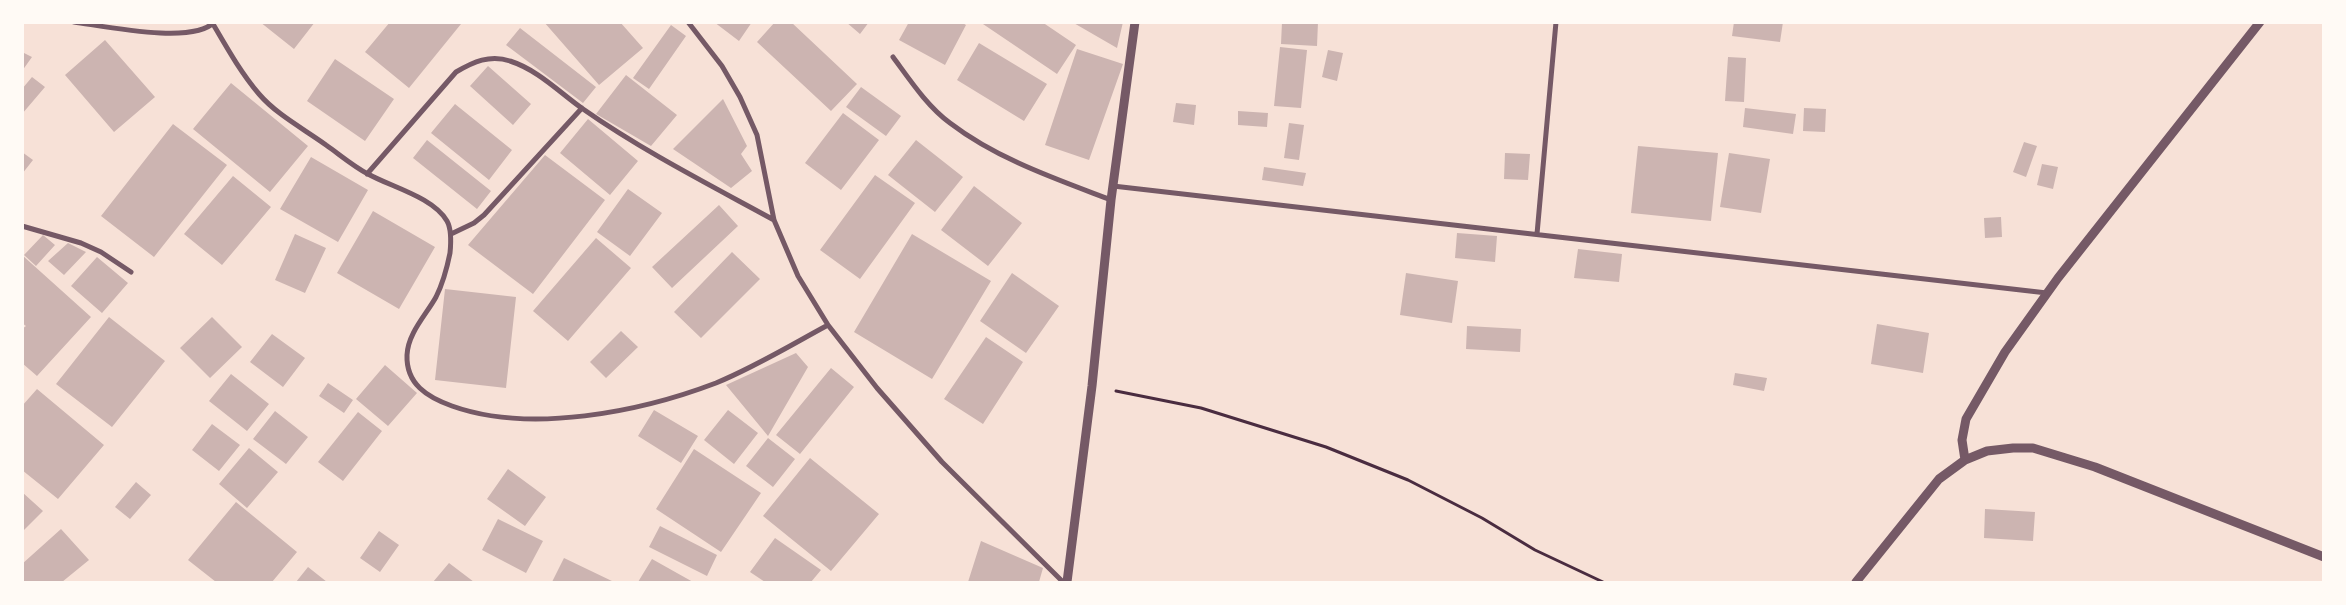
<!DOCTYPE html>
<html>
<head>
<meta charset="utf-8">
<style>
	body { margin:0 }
	#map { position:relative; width:2346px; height:605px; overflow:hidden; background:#f7e1d7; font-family:Karla,sans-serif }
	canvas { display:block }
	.frame { position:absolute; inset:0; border:24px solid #fffaf5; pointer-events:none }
</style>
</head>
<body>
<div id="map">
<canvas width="2346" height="605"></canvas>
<div class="frame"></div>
</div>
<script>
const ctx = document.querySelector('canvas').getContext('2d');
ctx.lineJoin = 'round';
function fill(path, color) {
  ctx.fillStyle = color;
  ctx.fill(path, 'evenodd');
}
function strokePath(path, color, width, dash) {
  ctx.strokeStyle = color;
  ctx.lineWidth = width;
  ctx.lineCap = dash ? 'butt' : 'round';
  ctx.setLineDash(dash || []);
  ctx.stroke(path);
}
fill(new Path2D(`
	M260,22H315L294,49Z
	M390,22H459L461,24L409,88L365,52Z
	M544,22H620L643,48L599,85Z
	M714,22H752L739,41Z
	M775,22H791L857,84L831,111L757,42Z
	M846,22H869L860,34Z
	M909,22H961L966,25L945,65L899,40Z
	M980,22H1042L1076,45L1057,74Z
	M1072,22H1123L1117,48Z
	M1282,22H1318L1317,46L1281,44Z
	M1734,22H1783L1780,42L1732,36Z
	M671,25L686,36L649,89L633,78Z
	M520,28L596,87L583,103L506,45Z
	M105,40L155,97L114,132L65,75Z
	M979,43L1047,84L1024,121L957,80Z
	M1280,47L1307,50L1301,108L1274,106Z
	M1077,49L1123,64L1089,160L1045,145Z
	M1328,50L1343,53L1337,81L1322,77Z
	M22,52L32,57L22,71Z
	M1728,57L1746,58L1744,102L1725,101Z
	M335,59L394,99L365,141L307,101Z
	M488,66L531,104L513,125L470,86Z
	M626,75L677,115L651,146L596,114Z
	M32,77L45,87L22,114V89Z
	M231,83L308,146L270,192L193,129Z
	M861,87L901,116L886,136L846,107Z
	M723,99L747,146L741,154L752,171L731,188L673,149Z
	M1176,103L1196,105L1194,125L1173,122Z
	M455,104L512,150L489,180L431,133Z
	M1745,108L1796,114L1793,134L1743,127Z
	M1804,108L1826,109L1825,132L1803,131Z
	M1238,111L1268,113L1267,127L1238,125Z
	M843,113L879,140L841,190L805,163Z
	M588,119L638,161L610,195L560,153Z
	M1289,123L1304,125L1299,160L1284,158Z
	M173,124L227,165L154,257L101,216Z
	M427,140L491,191L477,209L413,158Z
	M916,140L963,177L935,212L888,175Z
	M2024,142L2037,146L2026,177L2013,172Z
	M1638,146L1718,153L1711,221L1631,213Z
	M22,152L33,160L22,174Z
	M1505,153L1530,154L1528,180L1504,179Z
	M1729,153L1770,159L1761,213L1720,207Z
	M545,155L605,200L533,294L468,245Z
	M311,157L368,190L338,242L280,209Z
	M2042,164L2058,167L2053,189L2037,185Z
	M1264,167L1306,173L1303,186L1262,180Z
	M875,175L915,203L860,279L820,250Z
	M233,176L271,207L222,265L184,234Z
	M974,186L1022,223L988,266L941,230Z
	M628,189L662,213L630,256L597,232Z
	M719,205L738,226L672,288L652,267Z
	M373,211L435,247L399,309L337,273Z
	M2001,217L2002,237L1985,238L1984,218Z
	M1457,233L1497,236L1495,262L1455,258Z
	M295,234L326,248L305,293L275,280Z
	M912,234L991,281L932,379L854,332Z
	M43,235L55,245L36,266L24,255Z
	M596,238L631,268L568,341L533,311Z
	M68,243L86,252L64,275L48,261Z
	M1578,249L1622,254L1619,282L1574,278Z
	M732,252L760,279L701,338L674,312Z
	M22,255L91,317L37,376L22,363V329L26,326L22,323Z
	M97,257L128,283L102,313L71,286Z
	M1012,273L1059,306L1026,353L980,321Z
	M1406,273L1458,281L1452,323L1400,315Z
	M445,289L516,297L506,388L435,380Z
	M109,317L165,361L112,427L56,384Z
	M212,317L242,347L210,378L180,348Z
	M1877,324L1929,333L1923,373L1871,364Z
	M1467,326L1521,329L1520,352L1466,349Z
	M621,331L638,347L606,378L590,362Z
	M272,334L305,358L283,387L250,362Z
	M986,337L1023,362L983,424L944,399Z
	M796,353L808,367L768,436L726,385Z
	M385,365L417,393L388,426L356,399Z
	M831,368L854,387L800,454L776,435Z
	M1735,373L1767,378L1764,391L1733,385Z
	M231,374L269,404L247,431L209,401Z
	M328,383L353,400L344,413L319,396Z
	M37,389L104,445L58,499L22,470V406Z
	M654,410L698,436L681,463L638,436Z
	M728,410L758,433L734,464L704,440Z
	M275,411L308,437L286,464L253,439Z
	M358,412L382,431L343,481L318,462Z
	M212,424L240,445L219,471L192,450Z
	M768,438L795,459L773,487L746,466Z
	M249,448L278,472L247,508L219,484Z
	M694,449L761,493L721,552L656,509Z
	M810,458L879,514L831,571L763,516Z
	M508,469L546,497L525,526L487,499Z
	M136,482L151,495L130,519L115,507Z
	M22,492L43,511L22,532Z
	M236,502L297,552L272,582H216L188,560Z
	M1985,509L2035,512L2033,541L1984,538Z
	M498,519L543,541L526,573L482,550Z
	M660,526L717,555L707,576L649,547Z
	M61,529L89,560L62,582H24L22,564Z
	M379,531L399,545L380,572L360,558Z
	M775,538L821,570L811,582H765L750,572Z
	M981,541L1043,568L1039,582H968Z
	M564,558L614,582H552Z
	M652,559L693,582H638Z
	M449,563L474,582H433Z
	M308,567L327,582H296Z`), '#ccb4b1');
strokePath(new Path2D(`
	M1116,391L1201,408L1326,447L1408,480L1482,518L1535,550L1603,582`), '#4a2c40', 3);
strokePath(new Path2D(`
	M74,22C104,26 194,45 214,22
	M688,22L722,66L740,97L757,135L774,220L798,276L828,325L877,388L942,462L1063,582
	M213,24C227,48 241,73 259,94C277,115 304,129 326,145C339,154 353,166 368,174C391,187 433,197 447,221C452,230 451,243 450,253C447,268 443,283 436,297C426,315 408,333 407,355C406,384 427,397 452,406C530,434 640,412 716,383C755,367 791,345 828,325
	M893,57C910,80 927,106 950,123C997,159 1056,179 1111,200
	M367,174L456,72C473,62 490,54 510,61C538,70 559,92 583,109C643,151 710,185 774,220
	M1113,186L2047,293
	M22,226L81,243L101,252L131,272
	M451,234L474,223L484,215L582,108
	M1537,234L1556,22`), '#755966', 5);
strokePath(new Path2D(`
	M1965,460L1962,440L1966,419L2005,352L2058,278L2260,22
	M1067,582L1092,386L1111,200L1135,22
	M1856,582L1939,479L1965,460L1987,451L2013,448H2033L2095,467L2324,557`), '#755966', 9);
</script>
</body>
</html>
